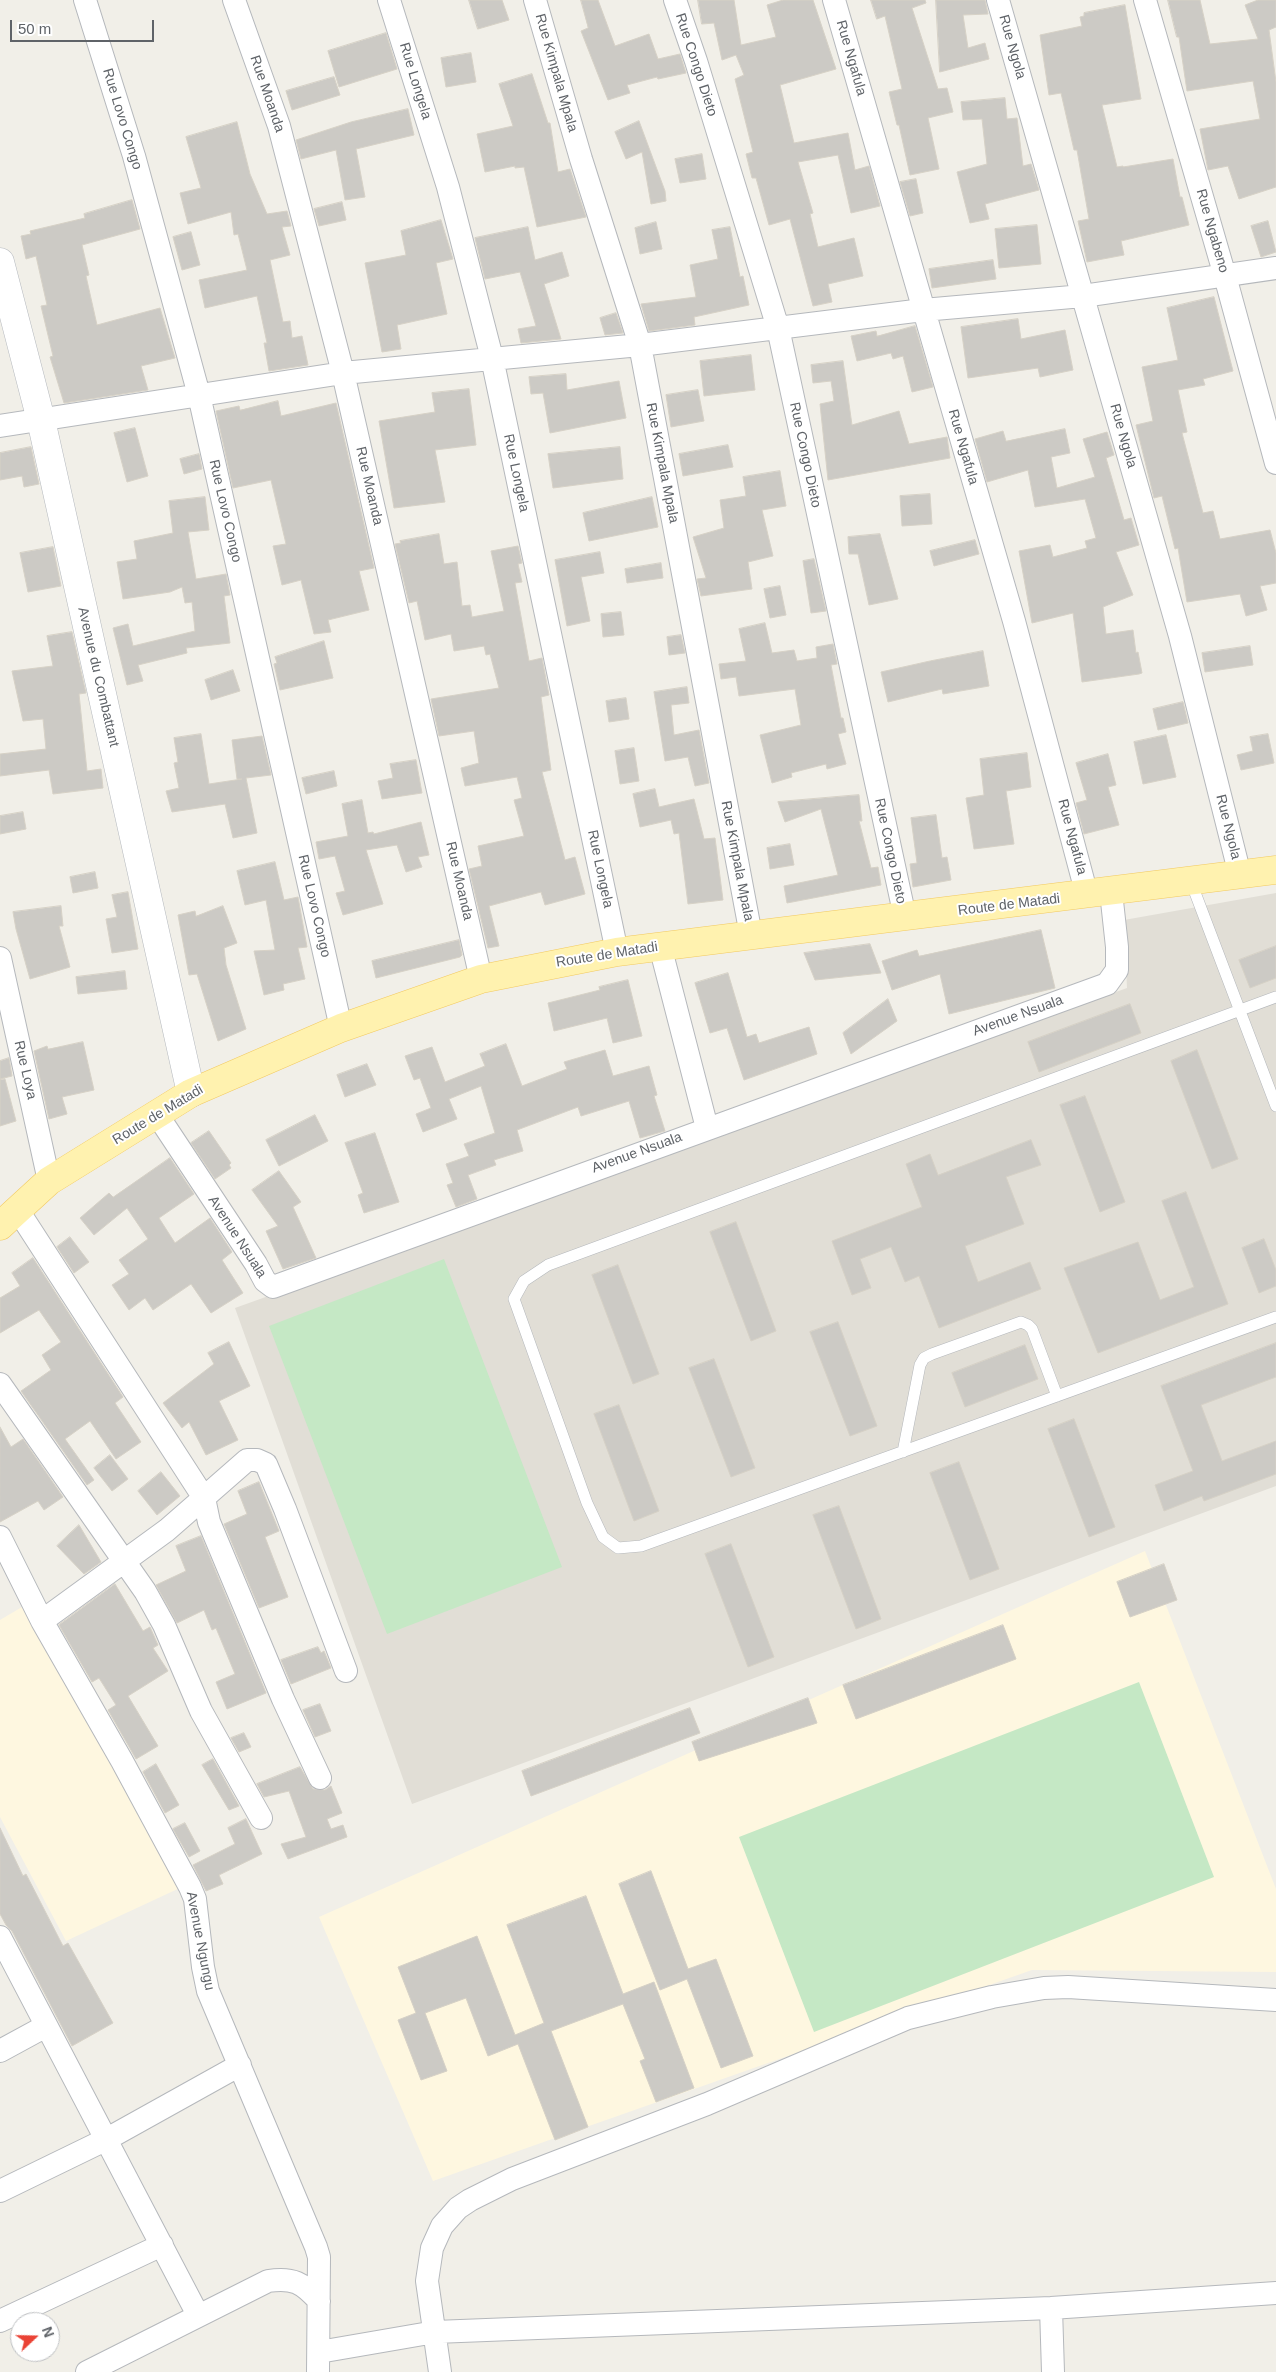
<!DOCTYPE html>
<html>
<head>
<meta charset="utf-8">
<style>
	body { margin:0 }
	#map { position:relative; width:1276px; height:2372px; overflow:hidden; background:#f1efe8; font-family:Arial,sans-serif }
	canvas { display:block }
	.north { position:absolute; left:10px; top:2312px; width:50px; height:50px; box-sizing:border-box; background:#fff; border:1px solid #bfc1c3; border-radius:50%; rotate:69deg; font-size:14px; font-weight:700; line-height:20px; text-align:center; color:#5f6368 }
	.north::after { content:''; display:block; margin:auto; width:18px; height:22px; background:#ea4335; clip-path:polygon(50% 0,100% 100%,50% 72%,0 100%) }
	.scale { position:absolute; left:10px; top:20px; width:144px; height:22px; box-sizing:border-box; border:2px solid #5f6368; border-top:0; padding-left:6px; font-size:15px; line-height:18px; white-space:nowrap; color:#5f6368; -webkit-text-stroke:4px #fff; paint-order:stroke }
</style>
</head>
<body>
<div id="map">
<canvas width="1276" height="2372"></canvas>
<div class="north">N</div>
<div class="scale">50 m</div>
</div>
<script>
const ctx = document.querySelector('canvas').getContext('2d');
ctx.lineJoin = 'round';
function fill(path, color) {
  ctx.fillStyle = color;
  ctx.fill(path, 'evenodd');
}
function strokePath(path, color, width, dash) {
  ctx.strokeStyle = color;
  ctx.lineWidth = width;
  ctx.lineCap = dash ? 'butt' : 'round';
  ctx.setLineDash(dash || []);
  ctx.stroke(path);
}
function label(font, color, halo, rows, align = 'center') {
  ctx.font = font + ' Arial,sans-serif';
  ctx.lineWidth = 4;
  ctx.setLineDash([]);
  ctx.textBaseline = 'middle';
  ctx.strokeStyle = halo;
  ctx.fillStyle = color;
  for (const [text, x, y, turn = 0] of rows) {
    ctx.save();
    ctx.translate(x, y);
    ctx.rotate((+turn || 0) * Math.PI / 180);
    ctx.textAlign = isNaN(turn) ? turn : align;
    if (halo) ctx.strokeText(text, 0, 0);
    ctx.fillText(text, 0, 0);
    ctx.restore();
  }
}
fill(new Path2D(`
	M1145,1551L1276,1889V1972L1032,1970L433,2181L319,1917Z
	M22,1607L184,1886L66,1941L0,1817V1620Z`), '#fef7e0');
fill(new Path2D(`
	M1276,893V1486L412,1804L235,1308L1127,988L1124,920Z`), '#e1ded6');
fill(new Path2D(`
	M444,1259L562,1567L387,1634L269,1326Z
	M1139,1682L1214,1877L814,2032L739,1837Z`), '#c5e8c5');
const building = new Path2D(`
	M469,0H502L509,20L478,29Z
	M581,0H598L615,46L649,34L658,59L680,54L686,73L658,79L657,77L627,85L630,93L608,100L581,31L588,28Z
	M698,0H734L741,45L776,37L767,5L783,0H813L836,69L780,85L794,143L848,133L855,170L869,166L880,206L851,213L838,155L798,162L813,213L810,214L818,247L854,238L863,276L828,284L832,302L813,306L790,219L769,225L756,178H752L746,154L753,152L735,79L744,75L736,55L722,60L714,23L702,24Z
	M871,0H925L926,3L912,8L938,89L947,88L953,112L928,118L939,169L910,175L899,125H897L889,92L902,89L885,16L877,19Z
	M936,0H985L988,14L963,15L968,48L985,43L989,59L940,72Z
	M1168,0H1200L1210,44L1258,39L1245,5L1258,0H1276V27L1269,30L1276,82V187L1239,199L1228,166L1208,170L1200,129L1260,119L1253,81L1187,91L1179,37H1177Z
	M1125,5L1141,99L1102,105L1117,167L1123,166V167L1173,159L1180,197H1182L1189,225L1121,241L1124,255L1087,262L1078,221L1089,219L1077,150H1074L1061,93L1049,95L1040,35L1082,26L1080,17L1084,16V13Z
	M386,33L397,69L339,87L328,51Z
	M471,53L476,82L446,87L441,58Z
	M532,74L548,123H550L558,172L570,169L586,217L537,227L524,167L515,168V166L485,172L477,134L513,126L499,84Z
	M334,77L340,95L292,110L286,91Z
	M1005,98L1007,119L1017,118L1023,166L1031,164L1039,190L985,204L989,219L970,223L957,172L987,164L982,119L963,120L961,102Z
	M408,109L414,135L356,149L365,197L345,200L336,150L301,159L296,140L351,122Z
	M639,121L665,191L666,201L651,204L642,152L626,159L615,132Z
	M237,122L250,174L267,214L287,211L291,226L282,227L290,255L270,260L283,322L290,321L292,338L302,336L308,365L269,371L264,343H267L257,296L205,308L199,280L247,270L238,234L234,235L231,212L188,224L180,193L201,188L186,137Z
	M702,154L706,179L680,183L675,159Z
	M916,179L923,213L910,216L900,182Z
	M132,200L140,229L82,245L89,275L86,276L97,325L160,308L175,358L141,366L148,390L64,403L50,357L53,356L41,306L47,305L36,256L26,259L21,236L31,234L30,231L85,218L84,214Z
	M342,202L346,220L319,226L314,209Z
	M441,220L453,259L436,263L447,314L397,325L401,349L382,352L365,263L406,255L401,231Z
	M1268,221L1276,252L1261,257L1251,226Z
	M656,222L662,249L640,254L635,228Z
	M1037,225L1041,264L999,268L995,229Z
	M528,227L535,260L562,252L569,276L544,284L561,339L521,343L518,329L536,326L520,272L485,279L475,238Z
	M730,227L740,277L743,276L749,305L694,317L695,325L649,331L641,304L696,297L690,265L718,259L712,230Z
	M191,232L200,265L182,270L173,237Z
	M993,260L996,279L932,288L929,269Z
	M1214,297L1233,371L1203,379L1205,385L1178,390L1187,432L1182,433L1203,513L1213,511L1220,539L1270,530L1276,553V583L1260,586L1267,610L1246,616L1240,594L1187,602L1178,548L1175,549L1162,496L1154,498L1136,425L1153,421L1142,367L1178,360L1167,308Z
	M616,313L623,333L605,335L600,318Z
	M1018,319L1021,339L1065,330L1073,370L1040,377L1038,368L968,378L961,327Z
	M915,326L933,387L912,392L903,356L893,359L891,353L857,361L851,336L876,331L877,336Z
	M751,355L755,390L704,396L700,361Z
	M843,361L852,425L899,411L909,444L947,437L950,458L828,480L820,404L834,401L831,381L813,383L811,365Z
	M566,374L567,390L619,381L626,418L550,433L543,393L531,394L529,377Z
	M469,389L476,445L435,450L445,502L394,508L379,421L435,412L432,393Z
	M698,390L704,421L671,427L666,395Z
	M278,401L281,416L336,403L374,568L359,571L369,610L328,620L331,632L314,634L301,580L282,585L273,546L286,544L271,480L233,488L216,411L239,406L240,410Z
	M135,428L148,476L127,482L114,433Z
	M1065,429L1070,453L1051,457L1057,488L1095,477L1083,439L1107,432L1114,455L1106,458L1124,520L1131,518L1139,545L1116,552L1133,595L1103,607L1106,634L1133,630L1136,653L1138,652L1142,673L1139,674L1082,682L1073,613L1032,623L1019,551L1050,545L1053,557L1087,548L1085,541L1096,538L1085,499L1035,507L1028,470L987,482L975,439L1003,431L1006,441Z
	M728,445L733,467L683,476L679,454Z
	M31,447L39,484L24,487L22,476L0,480V453Z
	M620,447L623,479L553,488L548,454Z
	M199,454L202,469L184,474L180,459Z
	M780,471L786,506L762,510L773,556L748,562L752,589L701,596L697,579L706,578L693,537L724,528L720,500L746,496L743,477Z
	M930,494L932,524L902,526L900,496Z
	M205,497L209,530L188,532L196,579L226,574L230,595L224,596L230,643L186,648L187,653L138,665L143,681L127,685L113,628L128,624L133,646L195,631L192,602L185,603L182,587L170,592L123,599L117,562L137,559L134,541L173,533L169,501Z
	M652,497L658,527L589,541L583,513Z
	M439,534L444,564L457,562L462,606L470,605L472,617L504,611L491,551L518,546L522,563L518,564L522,582L515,583L529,661L542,658L549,695L541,697L551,770L542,772L565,860L575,857L585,894L545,905L541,892L489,906L499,946L488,948L469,869L482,866L478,846L524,836L514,800L522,798L517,777L465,786L461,768L479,763L474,731L439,736L431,699L499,688L490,654L486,655L484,646L454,651L451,634L425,640L417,601L409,603L395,544L401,543L400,541Z
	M880,534L898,599L869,605L858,554H849L848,537Z
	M975,540L979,554L934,566L930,551Z
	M53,547L61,586L28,592L20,553Z
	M600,552L604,573L581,577L590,621L567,626L555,560Z
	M814,559L826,611L811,613L803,561Z
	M661,563L663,578L627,583L625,569Z
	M780,586L786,615L770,618L764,589Z
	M621,612L624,635L603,637L601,614Z
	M765,623L772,653L794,650L797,661L817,658L816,647L833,644L837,664L831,665L841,718H843L846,732L838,734L846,764L827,769L826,764L791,773L792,777L772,783L760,735L801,725L795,689L739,696L736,677L721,679L719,664L746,661L739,629Z
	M72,632L86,693L79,694L87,771L101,769L103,788L53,794L49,770L0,776V754L46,749L43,719L23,721L12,671L53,666L47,636Z
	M681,635L685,653L669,655L667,637Z
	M324,641L333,678L280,690L274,664L277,663L275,657Z
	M1250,646L1253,665L1205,672L1202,653Z
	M983,651L989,686L943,694L942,689L888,702L881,672L930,661Z
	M233,670L240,691L211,700L205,680Z
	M687,687L689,703L671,705L674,735L699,730L709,783L695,786L688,757L665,761L654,692Z
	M626,698L629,719L609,722L606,701Z
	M1183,702L1188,723L1158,730L1153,709Z
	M201,734L209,784L242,779H237L232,740L262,736L271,775L246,778L257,833L233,838L225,804L172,812L166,791L179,788L174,763L178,762L174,738Z
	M1268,734L1274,763L1241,770L1237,755L1253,751L1250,737Z
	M1166,735L1176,777L1143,784L1134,742Z
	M634,748L639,781L620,784L615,751Z
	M1027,753L1031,787L1006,791L1014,844L974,849L966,798L984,795L980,759Z
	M1108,754L1116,785L1108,787L1119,825L1084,834L1076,803L1087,800L1076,763Z
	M416,760L422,793L382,799L378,781L393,778L390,764Z
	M334,771L337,786L306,794L302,778Z
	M655,789L659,807L694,799L704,839L715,838L723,900L688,904L679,833L674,834L671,820L640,827L633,794Z
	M859,795L862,821H859L871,868L878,867L881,885L787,903L784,886L838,875L821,809L785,822L778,802Z
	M362,800L368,833L373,832L374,834L421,822L429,855L418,857L422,867L406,872L397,845L366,850L383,904L343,915L336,893L345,891L335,856L319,859L316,842L348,836L342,804Z
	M23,812L26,829L0,834V816Z
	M936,815L942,858L947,857L951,880L913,887L910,864L917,863L911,818Z
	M790,844L794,865L770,869L767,848Z
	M275,862L284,900L298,897L307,947L298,948L305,979L283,984L284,990L264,995L254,951L275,950L266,900L245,905L237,871Z
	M95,872L98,888L73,893L70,877Z
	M128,892L138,949L112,953L106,919L117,917L112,895Z
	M61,906L63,926H59L70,967L30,979L16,929L13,912Z
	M223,906L237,943L224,948L226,965L246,1029L218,1041L197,974L189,975L178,915L195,911L196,916Z
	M1041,930L1055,988L949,1014L940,974L892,990L882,961L917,950L919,956Z
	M459,940L462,955L460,957L376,978L372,961Z
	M870,944L881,973L815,980L804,953Z
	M1276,946V978L1250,988L1239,960Z
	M125,971L127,989L78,994L76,977Z
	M728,973L747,1037L756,1034L759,1043L809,1027L817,1054L744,1080L727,1028L710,1033L695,983Z
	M628,980L642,1036L613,1043L607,1018L554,1031L548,1003L600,990L599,987Z
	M888,999L897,1021L851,1054L843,1033Z
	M1130,1004L1141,1033L1039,1072L1028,1042Z
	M83,1042L94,1090L62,1097L67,1114L49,1119L34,1051L47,1046L48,1049Z
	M506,1044L522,1086L567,1069L564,1062L605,1050L613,1076L649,1066L657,1095L654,1096L665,1131L640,1138L629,1101L581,1116L578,1107L517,1130L523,1151L494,1160L496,1165L468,1175L477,1199L456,1207L447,1185L453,1183L446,1164L469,1156L464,1144L495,1133L481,1086L449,1099L457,1119L423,1132L416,1114L431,1108L420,1078L414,1080L405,1056L432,1047L445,1082L485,1066L480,1054Z
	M1197,1050L1238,1159L1212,1169L1171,1061Z
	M9,1058L12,1076L0,1079V1061Z
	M367,1064L376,1085L345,1097L337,1075Z
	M5,1079L16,1121L0,1126V1080Z
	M1085,1096L1125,1202L1100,1212L1060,1105Z
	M315,1115L328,1141L279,1166L266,1140Z
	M209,1131L231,1163L229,1165L231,1168L215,1179L191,1143Z
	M375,1133L399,1202L364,1213L358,1195L363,1193L345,1143Z
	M1031,1140L1041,1165L1006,1177L1024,1224L965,1246L978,1282L1030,1262L1041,1289L939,1328L919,1276L905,1282L891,1247L860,1259L871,1288L852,1295L832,1241L922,1207L906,1164L930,1154L938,1175Z
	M170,1158L194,1194L159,1218L175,1243L210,1218L232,1252L222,1260L243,1293L211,1313L191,1284L153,1310L145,1298L129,1310L112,1285L129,1274L119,1260L148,1239L127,1208L94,1235L80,1218L109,1193L113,1197Z
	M279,1171L301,1202L293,1207L316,1258L283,1269L266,1231L278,1226L252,1190Z
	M1186,1192L1228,1304L1098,1353L1064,1268L1138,1242L1160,1300L1194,1287L1162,1201Z
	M736,1222L776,1331L751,1341L710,1232Z
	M70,1237L89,1262L74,1273L57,1247Z
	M1264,1239L1276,1270V1286L1259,1293L1242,1248Z
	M33,1258L123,1397L115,1403L141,1442L116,1459L90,1421L65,1439L94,1480L87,1485L21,1391L51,1370L42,1355L61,1342L39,1310L0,1333V1298L20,1286L12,1273Z
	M618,1265L659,1374L633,1384L592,1275Z
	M838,1322L877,1426L850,1436L810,1332Z
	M229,1342L250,1386L219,1401L238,1440L206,1455L189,1422L182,1428L163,1403L214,1364L208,1353Z
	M1276,1343V1377L1201,1405L1222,1461L1276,1441V1474L1204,1501L1202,1496L1164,1511L1155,1485L1193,1471L1161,1386Z
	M1025,1345L1038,1379L965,1407L952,1373Z
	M714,1359L755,1468L731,1477L689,1368Z
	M619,1405L659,1511L634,1521L594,1414Z
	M1074,1419L1115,1527L1089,1537L1048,1429Z
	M0,1427L11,1447L23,1439L63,1497L44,1510L38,1501L0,1522Z
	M110,1455L128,1479L112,1491L94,1468Z
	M959,1462L999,1569L970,1580L930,1473Z
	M161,1472L180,1496L157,1515L138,1491Z
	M259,1482L279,1531L265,1537L288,1597L259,1608L224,1524L247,1514L238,1491Z
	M839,1506L881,1619L856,1629L813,1515Z
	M79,1525L101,1562L84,1574L57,1546Z
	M201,1536L266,1693L227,1709L216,1682L235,1674L216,1628L212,1630L204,1610L177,1623L156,1585L186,1571L176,1546Z
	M731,1544L774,1657L748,1667L705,1554Z
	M1164,1564L1177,1600L1130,1617L1117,1582Z
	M115,1584L143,1631L150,1627L158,1645L153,1648L168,1671L128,1696L158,1746L136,1759L108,1710L116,1705L99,1678L92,1682L59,1625Z
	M1003,1625L1016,1659L856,1719L843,1685Z
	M318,1647L321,1653L324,1651L331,1668L291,1684L281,1660Z
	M808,1698L817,1723L699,1761L692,1742Z
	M320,1704L331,1731L315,1737L303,1710Z
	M690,1708L700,1733L531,1796L522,1771Z
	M244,1733L251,1747L239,1752L231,1738Z
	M213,1759L239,1806L229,1810L202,1765Z
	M156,1764L179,1805L165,1813L143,1772Z
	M300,1767L313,1789L325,1790L331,1786L342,1813L327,1819L331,1829L343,1825L347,1837L288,1859L281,1844L306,1837L289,1791L264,1797L257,1784Z
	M246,1819L262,1854L219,1875L223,1884L206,1891L193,1865L235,1844L228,1828Z
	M185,1823L200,1851L189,1857L173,1829Z
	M0,1828L23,1876L26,1874L63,1946L68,1943L113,2023L72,2046L12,1931L6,1925L0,1914Z
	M651,1871L688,1969L716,1959L753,2056L721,2068L687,1979L660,1990L619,1884Z
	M586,1896L623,1994L654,1982L694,2088L656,2102L640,2061L645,2059L623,2004L551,2031L588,2127L555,2140L518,2044L488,2056L466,1998L425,2013L447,2071L421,2080L398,2020L416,2013L398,1967L477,1936L515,2035L544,2023L507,1925Z`);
fill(building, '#cccac5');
strokePath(building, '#d6d1c6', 1);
const lane = new Path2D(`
	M1191,882L1276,1106
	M1276,997L548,1265L524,1281L514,1299L587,1503L603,1537L618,1548L641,1546L1276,1317
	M903,1452L920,1365L924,1358L932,1354L1021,1322L1028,1325L1032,1329L1057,1396`);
const street = new Path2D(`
	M85,0L134,156L199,395L341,1028
	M234,0L279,126L343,373L481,979
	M389,0L448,187L492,358L617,952
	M535,0L581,159L640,345L751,935
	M675,0L696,61L778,328L905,917
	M834,0L1014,621L1087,895
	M998,0L1180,636L1240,875
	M1145,0L1225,276L1276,463
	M0,426L343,373L640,345L923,310L1083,296L1276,268
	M660,946L707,1128
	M0,958L49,1181
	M158,1116L256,1264L265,1281L273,1287L1107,984L1117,970V947L1111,892
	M17,1209L204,1498L209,1522L283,1699L320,1778
	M0,1384L145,1591L164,1625L201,1711L261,1818
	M0,1537L42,1621L122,1761L190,1887L195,1899L203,1967L208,1991L316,2247L319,2257L318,2372
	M42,1621L167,1530L247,1460H257L266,1464L285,1509L346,1671
	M0,1937L198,2315
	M0,2051L46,2026
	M0,2191L107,2139L240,2065
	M1051,2308L1053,2372
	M0,2321L162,2245
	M319,2352L435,2332L1051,2308L1276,2293
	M87,2372L268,2281C293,2277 303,2283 319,2301
	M440,2372L427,2281L432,2248L442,2226L458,2208L470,2200L512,2179L707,2104L908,2018L992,1997L1044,1988L1068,1987L1276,2000`);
const secondary = new Path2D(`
	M0,262L41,420L191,1093`);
const primary = new Path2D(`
	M0,1226L49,1181L191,1093L341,1028L481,979L617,952L1276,870`);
strokePath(lane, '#b5b8bc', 12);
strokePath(street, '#b5b8bc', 24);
strokePath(secondary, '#b6babf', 29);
strokePath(primary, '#f2c960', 29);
strokePath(lane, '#fff', 11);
strokePath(street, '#fff', 22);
strokePath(secondary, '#fff', 28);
strokePath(primary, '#fff2af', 28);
label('14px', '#5f6368', '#fff', [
	["Rue Ngola",1012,47,74],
	["Rue Ngafula",851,58,74],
	["Rue Congo Dieto",696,65,72],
	["Rue Kimpala Mpala",556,73,74],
	["Rue Longela",415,81,73],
	["Rue Moanda",267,94,71],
	["Rue Lovo Congo",122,119,73],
	["Rue Ngabeno",1212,231,74],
	["Rue Ngola",1123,436,74],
	["Rue Ngafula",963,447,74],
	["Rue Congo Dieto",805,455,78],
	["Rue Kimpala Mpala",662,463,79],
	["Rue Longela",516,473,78],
	["Rue Moanda",369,486,77],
	["Rue Lovo Congo",225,511,77],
	["Avenue du Combattant",98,677,77],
	["Rue Ngola",1228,827,76],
	["Rue Ngafula",1072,837,75],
	["Rue Congo Dieto",890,851,78],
	["Rue Kimpala Mpala",737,861,79],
	["Rue Longela",600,869,78],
	["Rue Moanda",459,881,77],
	["Route de Matadi",1009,905,-7],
	["Rue Lovo Congo",314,906,77],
	["Route de Matadi",607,955,-9],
	["Avenue Nsuala",1018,1016,-20],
	["Rue Loya",25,1070,77],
	["Route de Matadi",158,1115,-31],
	["Avenue Nsuala",637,1153,-20],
	["Avenue Nsuala",237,1237,57],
	["Avenue Ngungu",200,1941,79]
]);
</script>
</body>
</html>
